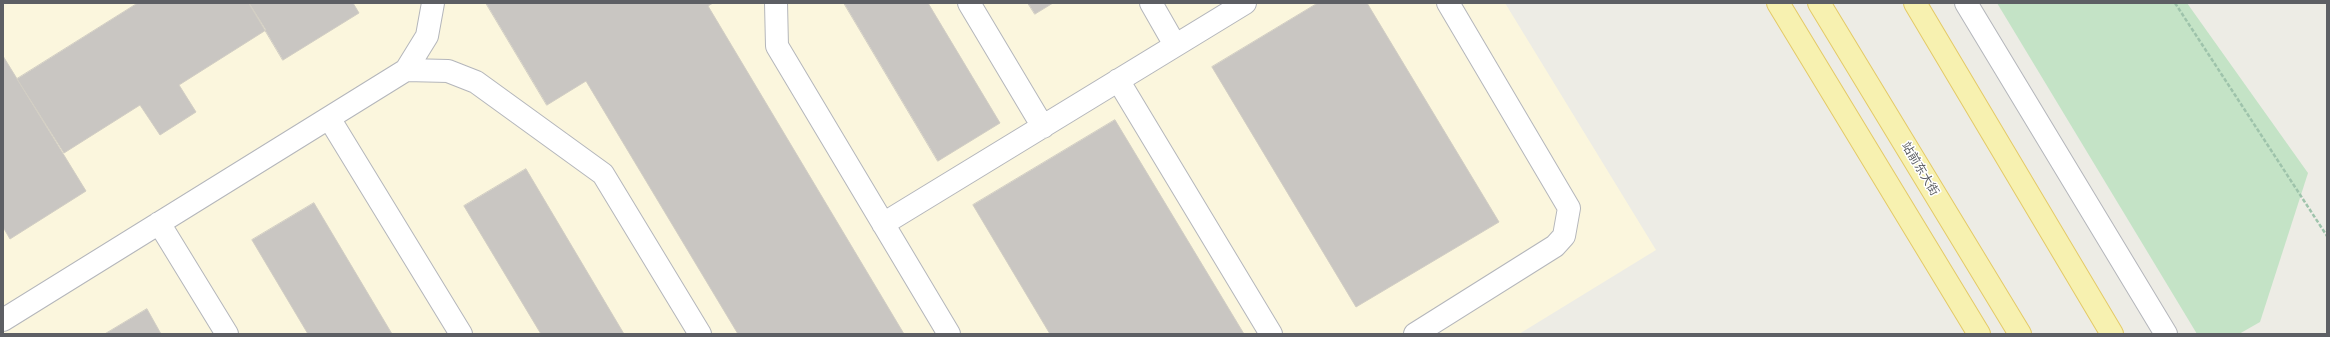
<!DOCTYPE html>
<html>
<head>
<meta charset="utf-8">
<style>
	body { margin:0 }
	#map { position:relative; width:2330px; height:337px; overflow:hidden; background:#edece5; font-family:"PT Sans Narrow",sans-serif }
	canvas { display:block }
	.frame { position:absolute; inset:0; border:4px solid #5d5f64; pointer-events:none }
</style>
</head>
<body>
<div id="map">
<canvas width="2330" height="337"></canvas>
<div class="frame"></div>
</div>
<script>
const ctx = document.querySelector('canvas').getContext('2d');
ctx.lineJoin = 'round';
function fill(path, color) {
  ctx.fillStyle = color;
  ctx.fill(path, 'evenodd');
}
function strokePath(path, color, width, dash) {
  ctx.strokeStyle = color;
  ctx.lineWidth = width;
  ctx.lineCap = dash ? 'butt' : 'round';
  ctx.setLineDash(dash || []);
  ctx.stroke(path);
}
function label(font, color, halo, rows, align = 'center') {
  ctx.font = font + ' "PT Sans Narrow","Noto Sans SC",sans-serif';
  ctx.lineWidth = 3;
  ctx.setLineDash([]);
  ctx.textBaseline = 'middle';
  ctx.strokeStyle = halo;
  ctx.fillStyle = color;
  for (const [text, x, y, turn = 0] of rows) {
    ctx.save();
    ctx.translate(x, y);
    ctx.rotate((+turn || 0) * Math.PI / 180);
    ctx.textAlign = isNaN(turn) ? turn : align;
    if (halo) ctx.strokeText(text, 0, 0);
    ctx.fillText(text, 0, 0);
    ctx.restore();
  }
}
fill(new Path2D(`
	M3,3H1505L1656,250L1519,334H3Z`), '#fbf6dd');
fill(new Path2D(`
	M1997,3H2187L2308,173L2260,322L2239,334H2197Z`), '#c4e3c6');
const building = new Path2D(`
	M138,3H249L266,30L179,85L196,112L160,135L140,105L64,153L17,79Z
	M249,3H353L359,13L283,60Z
	M486,3H713L708,6L904,334H738L586,81L547,105Z
	M844,3H928L1000,123L938,161Z
	M1028,3H1053L1035,14Z
	M1318,3H1367L1499,222L1356,307L1212,67Z
	M3,56L86,191L10,239L3,227Z
	M1115,120L1244,334H1050L973,205Z
	M526,169L624,334H541L464,206Z
	M314,203L392,334H308L252,240Z
	M147,309L161,334H105Z`);
fill(building, '#c9c6c2');
strokePath(building, '#d2cec4', 1);
const secondary = new Path2D(`
	M776,3L777,46L949,334
	M969,3L1043,127
	M1151,3L1175,45
	M1966,3L2166,334
	M406,70L448,71L476,82L603,174L700,334
	M1118,80L1271,334
	M329,118L461,334
	M159,223L227,334
	M883,224L1245,3
	M3,320L406,70L427,36L433,3
	M1415,334L1555,246L1564,236L1569,208L1448,3`);
const primary = new Path2D(`
	M1778,3L1979,334
	M1819,3L2020,334
	M1915,3L2112,334`);
strokePath(secondary, '#b4b6bb', 24);
strokePath(primary, '#e4ca67', 24);
strokePath(new Path2D(`
	M2175,3L2327,236`), '#9ec3ab', 2.5, [4, 2]);
strokePath(secondary, '#fff', 22);
strokePath(primary, '#f7f1b0', 22);
label('12px', '#5d5f64', '#fff', [
	["站前东大街",1920,169,59]
]);
</script>
</body>
</html>
